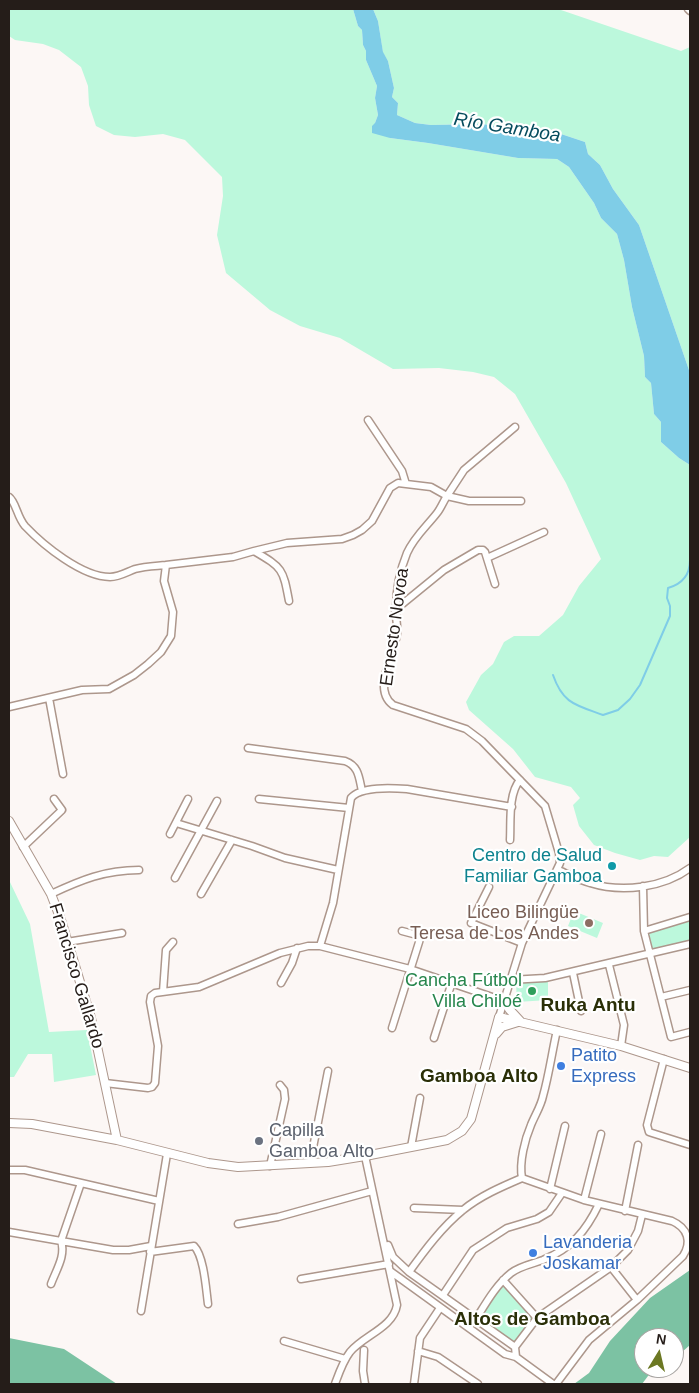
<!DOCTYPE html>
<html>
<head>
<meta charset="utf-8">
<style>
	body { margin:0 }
	#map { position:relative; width:699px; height:1393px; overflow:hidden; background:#fcf7f5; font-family:Arial,sans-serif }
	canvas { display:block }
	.frame { position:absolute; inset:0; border:10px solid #251d19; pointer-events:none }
	.north { position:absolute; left:634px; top:1328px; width:50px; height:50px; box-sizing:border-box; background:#fff; border:1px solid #a8a5a3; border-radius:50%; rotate:9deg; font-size:14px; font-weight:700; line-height:20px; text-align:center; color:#251d19 }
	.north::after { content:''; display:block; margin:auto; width:18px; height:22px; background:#6c7823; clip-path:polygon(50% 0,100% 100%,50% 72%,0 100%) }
</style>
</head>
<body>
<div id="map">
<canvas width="699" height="1393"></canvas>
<div class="frame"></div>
<div class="north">N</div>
</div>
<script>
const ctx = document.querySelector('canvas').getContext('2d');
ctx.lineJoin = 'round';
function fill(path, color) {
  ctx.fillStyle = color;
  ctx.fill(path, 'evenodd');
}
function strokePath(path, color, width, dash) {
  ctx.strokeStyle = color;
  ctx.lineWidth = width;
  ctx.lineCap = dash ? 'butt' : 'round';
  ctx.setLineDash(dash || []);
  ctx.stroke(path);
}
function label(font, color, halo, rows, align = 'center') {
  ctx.font = font + ' Arial,sans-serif';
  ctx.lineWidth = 4.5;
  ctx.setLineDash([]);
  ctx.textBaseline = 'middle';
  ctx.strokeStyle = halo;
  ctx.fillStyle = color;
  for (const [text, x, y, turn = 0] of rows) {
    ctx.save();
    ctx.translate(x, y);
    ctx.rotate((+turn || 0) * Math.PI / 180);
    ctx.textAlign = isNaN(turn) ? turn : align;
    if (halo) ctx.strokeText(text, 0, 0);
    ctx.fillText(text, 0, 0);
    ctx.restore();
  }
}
fill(new Path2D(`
	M9,9H353L358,26L362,30L363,45L366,51V60L377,86L375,98L378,115L375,123L390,138L428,143L518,158L557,159L569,167L594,203L601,218L617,234L624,260L632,307L644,356L645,377L651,383L654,414L661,422V442L679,458L690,465V837L668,857L654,856L640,860L615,853L594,845L579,826L573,805L580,798L571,787L535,777L513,749L469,710L466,702L481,675L493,664L504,642L514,636H539L563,615L579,586L601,559L566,483L515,394L494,377L473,372L439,368L393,369L340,338L300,326L270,310L226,273L217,235L223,196L222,177L185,140L163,134L135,137L114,135L96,126L89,105L88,86L81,67L59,50L43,44L15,40L9,36Z
	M373,9H529L531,10L558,9L681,51L690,47V373L639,225L613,189L600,165L588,154L585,142L558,133L538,131L518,126L500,127L483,124L431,125L415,123L397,115L398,103L392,97L394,88L388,61L383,53L378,21Z
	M9,880L30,924L49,1032L87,1030L96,1075L54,1082L52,1054H28L14,1077H9Z
	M574,911L603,923L597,938L568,926Z
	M690,918V943L650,952L645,932Z
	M548,981V1000L517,1002L516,983Z
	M504,1283L533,1318L514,1342L479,1318L495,1293Z`), '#bcf8dc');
fill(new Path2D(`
	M690,1270V1345L674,1359V1338H644V1368H660L648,1376L642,1384H602L601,1383L597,1384H574L589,1373L610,1341L650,1298Z
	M9,1338L64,1349L117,1384H9Z`), '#7cc2a3');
fill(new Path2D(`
	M353,9H373L378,21L383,52L388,61L394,88L392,97L398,103L397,115L415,123L431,125L483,124L500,127L518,126L538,131L558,133L585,142L588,154L600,165L613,189L639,225L690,373V465L679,458L661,442V422L654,414L651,383L645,377L644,356L632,307L624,260L617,234L601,218L594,203L569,167L557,159L518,158L428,143L390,138L372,133V126L375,123L378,115L375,98L377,86L366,60V51L363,45L362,30L358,26Z`), '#7fcde7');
strokePath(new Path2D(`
	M553,675C563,704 576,705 603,715L618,710L630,699L640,685L670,616V606L667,598L668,588C682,584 690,575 690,560`), '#7fcde7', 2);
const minor = new Path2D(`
	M688,9L690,11
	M368,420L402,471L406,484
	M515,427L464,470L447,496L469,501H521
	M9,497C16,502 17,517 25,526C43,545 82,577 110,577C119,577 127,572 135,569C145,566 156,566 166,565
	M254,551L287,543L342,539L353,535L362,530L372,521L390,488L398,483L431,487L447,496C443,502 441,508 437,513C427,526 414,537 407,553C400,570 396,591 396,609C395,617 398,625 397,633C396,652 371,689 393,705L466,729L482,741L545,806L559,853L560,863L522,943L499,1017
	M487,558L544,532
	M395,610L444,570L478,550H483L485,552L495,584
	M49,698L63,774
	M9,707L82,690L109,689L134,675L148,664L161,652L171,636L173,612L164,581L166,565L233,557L254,551C283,568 283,569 289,601
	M248,748L345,761C359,766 359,778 362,791
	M259,799L349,808
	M176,823L252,846L285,858L338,870
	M170,834L188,799
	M510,840C511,822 508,794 520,780
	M23,847L62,810L54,799
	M558,870C568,874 579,880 590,883C622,893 663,888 690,868
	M175,878L217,801
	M643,886L644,931L671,1037L690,1032
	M489,887L471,923L522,943
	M51,894C81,880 105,870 139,870
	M201,894L232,840
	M644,931L690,917
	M67,942L122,933
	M320,946L333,903L351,798C361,786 392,788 407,789L512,807
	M609,965L624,1025L621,1046
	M573,973L581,1011
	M510,980L545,978L690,944
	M281,983L292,963L297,948
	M163,992L166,950L173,942
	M661,997L690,990
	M392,1028L420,939L417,935L402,931
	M434,1038L452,982
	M664,1059L647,1125L649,1132L652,1133L690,1145
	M105,1083L148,1088L152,1087L155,1083L158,1046L150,1002L151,996L155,993L199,987L280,953L308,946H320L410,969L504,1001
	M411,1147L420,1098
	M310,1163L328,1071
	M270,1166L285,1099L284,1090L280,1085
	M9,1170H25L159,1201
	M522,1178L584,1200L672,1221C688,1228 692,1242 683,1256L637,1300L589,1340L556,1384
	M522,1178C519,1162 525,1139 531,1125C535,1115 541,1106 543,1096C549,1075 552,1052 557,1030
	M550,1189L565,1126
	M584,1200L601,1134
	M414,1208L463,1210
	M625,1211L638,1145
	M238,1224L278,1217L372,1191
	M9,1232L113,1250H129L151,1246
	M388,1245L393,1257L409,1272L515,1347
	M150,1252L194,1246C204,1256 206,1289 208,1304
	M611,1267L637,1300
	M390,1271L505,1354L516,1357L553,1384
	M409,1272C425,1250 442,1227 463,1210C480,1196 501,1187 522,1178
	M301,1279L389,1264
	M503,1280L537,1318
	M51,1284C56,1270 66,1256 61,1241L81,1183
	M443,1295L473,1250L507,1228L537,1219L549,1212L562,1193
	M141,1311L167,1154
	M476,1319C486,1303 496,1285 511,1273C520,1266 532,1264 543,1260C572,1248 586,1231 599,1204
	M284,1341L345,1359
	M364,1350L363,1371L365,1384
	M418,1351L438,1357L478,1384
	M516,1357L515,1347L537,1318L611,1267L628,1250L638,1231L642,1215
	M335,1384C339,1373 343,1361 350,1352C364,1335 393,1328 397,1305L365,1156
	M414,1384L420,1338L440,1308`);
const tertiary = new Path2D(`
	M9,821L51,894L61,920L91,1018L117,1140
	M504,1001L509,1009L521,1022
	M496,1034L502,1027L518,1022
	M9,1123L32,1124L117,1140L208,1163L238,1167L328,1162L365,1156L447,1140L462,1131L471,1119L499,1017L621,1046L690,1068`);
strokePath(minor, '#ad978c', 9);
strokePath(tertiary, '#ad978c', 10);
strokePath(minor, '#fff', 6);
strokePath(tertiary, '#fff', 8);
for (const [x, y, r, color] of [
	[612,866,5,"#0f9aa8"],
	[589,923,5,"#8d6e63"],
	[532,991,5,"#2e9e5b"],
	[561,1066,5,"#3f7fe0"],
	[259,1141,5,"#6b7280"],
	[533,1253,5,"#3f7fe0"]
]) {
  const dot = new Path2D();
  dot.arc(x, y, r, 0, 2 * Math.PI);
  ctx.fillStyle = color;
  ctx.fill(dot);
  strokePath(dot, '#fff', 2);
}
label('18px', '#251d19', '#fff', [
	["Ernesto Novoa",395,627,-82],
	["Francisco Gallardo",76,976,73]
]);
label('18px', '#0d838f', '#fff', [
	["Centro de Salud",602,856],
	["Familiar Gamboa",602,877]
], 'right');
label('18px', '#785e54', '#fff', [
	["Liceo Bilingüe",579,913],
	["Teresa de Los Andes",579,934]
], 'right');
label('18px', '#27864d', '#fff', [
	["Cancha Fútbol",522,981],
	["Villa Chiloé",522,1002]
], 'right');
label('18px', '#366cbe', '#fff', [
	["Patito",571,1056],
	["Express",571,1077],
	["Lavanderia",543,1243],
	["Joskamar",543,1264]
], 'left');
label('18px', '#5b616d', '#fff', [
	["Capilla",269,1131],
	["Gamboa Alto",269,1152]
], 'left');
label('italic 19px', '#064c5e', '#fff', [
	["Río Gamboa",507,128,9]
]);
label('bold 19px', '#2a2f07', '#fff', [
	["Ruka Antu",588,1006],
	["Gamboa Alto",479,1077],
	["Altos de Gamboa",532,1320]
]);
</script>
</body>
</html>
